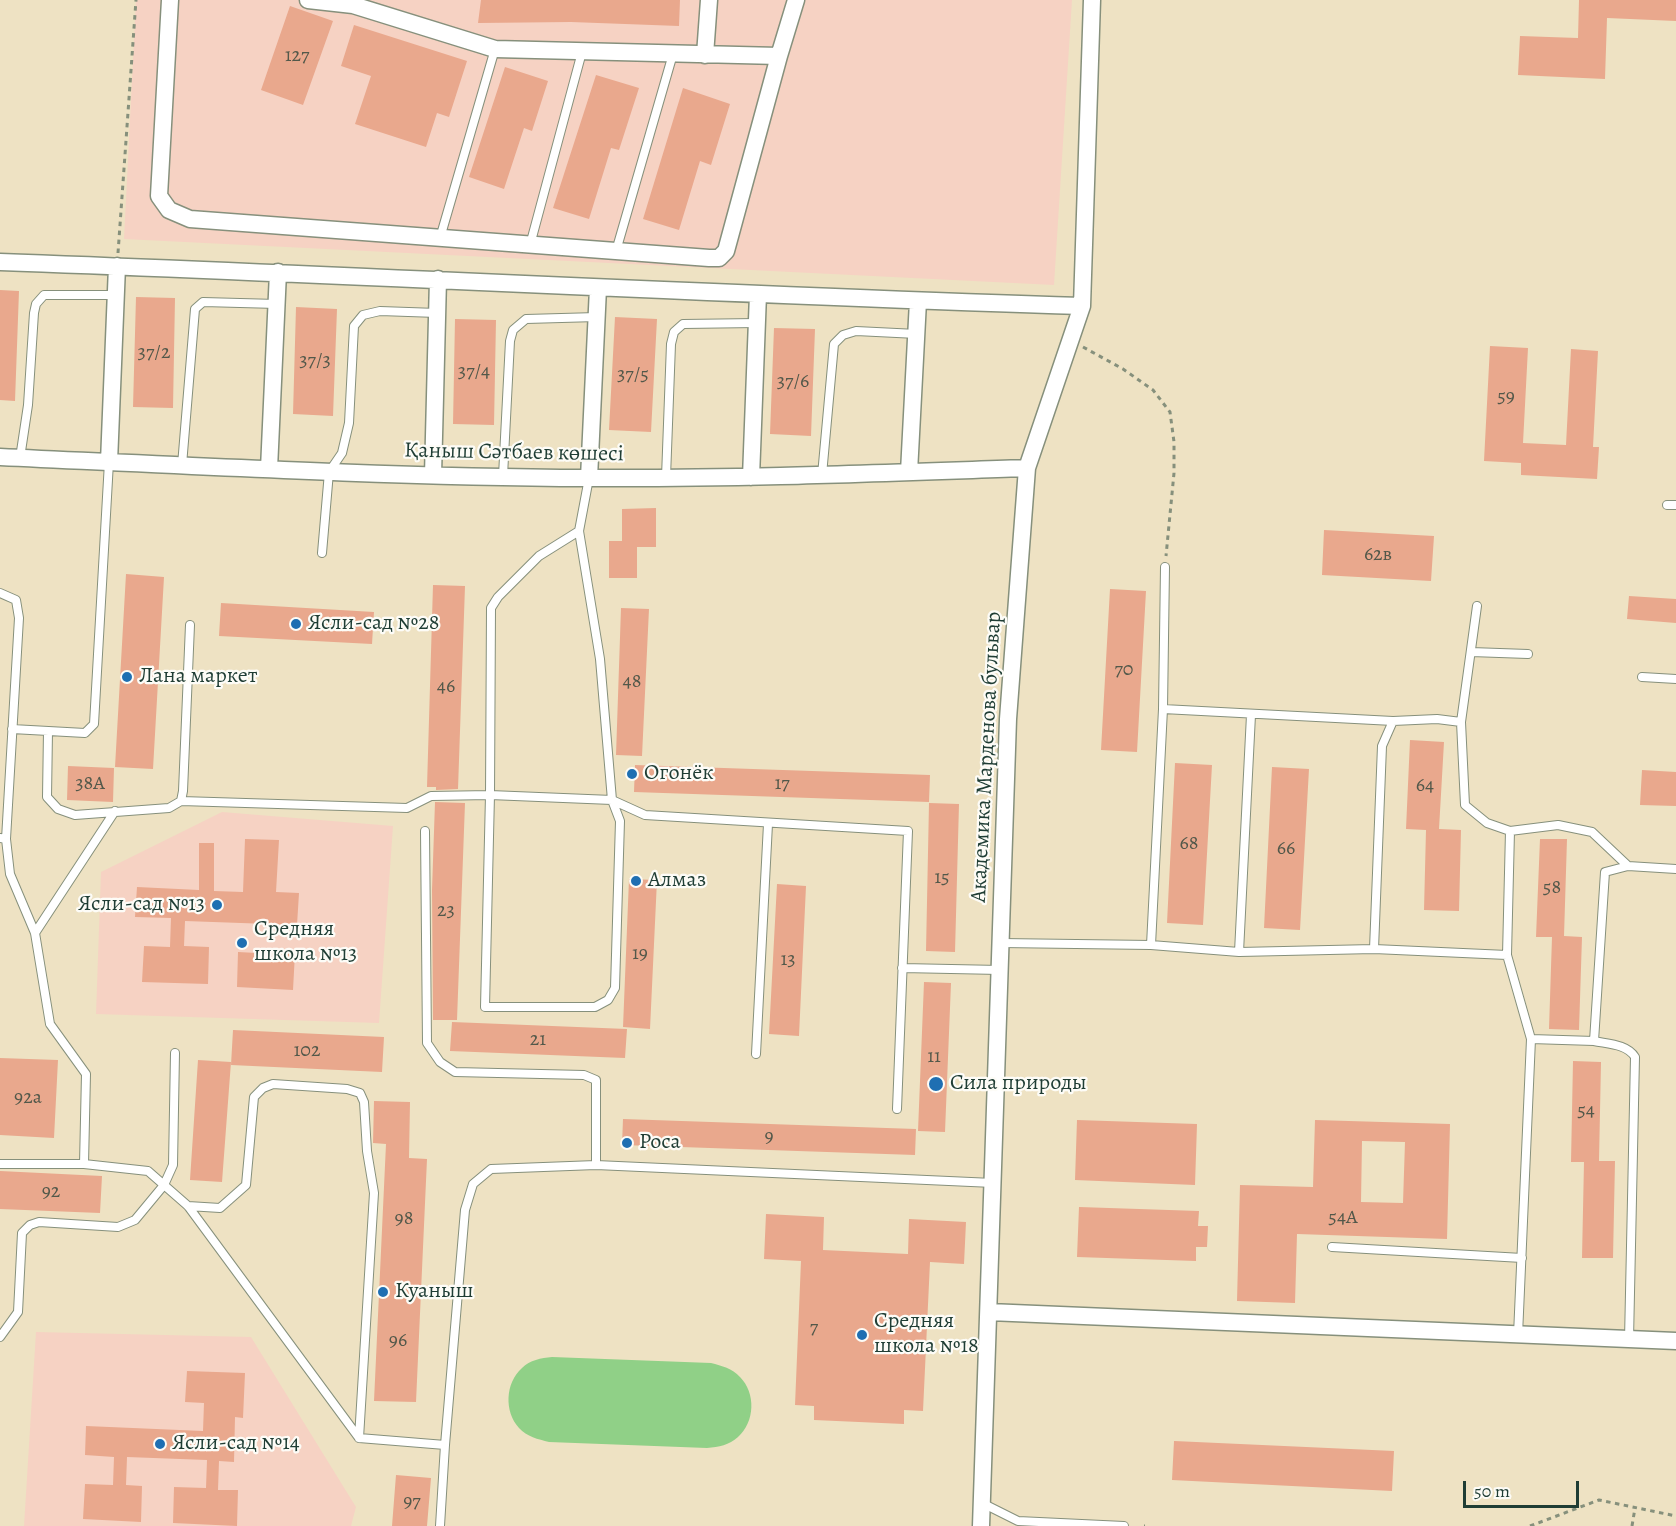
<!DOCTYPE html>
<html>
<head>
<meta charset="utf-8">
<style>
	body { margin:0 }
	#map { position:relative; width:1676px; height:1526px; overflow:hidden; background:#eee2c3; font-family:Alegreya,serif }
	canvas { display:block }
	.scale { position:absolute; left:1463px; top:1481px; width:116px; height:27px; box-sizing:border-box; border:3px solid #1f3d34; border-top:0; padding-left:8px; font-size:18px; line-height:21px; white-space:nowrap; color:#1f3d34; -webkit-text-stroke:4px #fdfcf7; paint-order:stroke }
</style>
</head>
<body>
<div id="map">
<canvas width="1676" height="1526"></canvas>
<div class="scale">50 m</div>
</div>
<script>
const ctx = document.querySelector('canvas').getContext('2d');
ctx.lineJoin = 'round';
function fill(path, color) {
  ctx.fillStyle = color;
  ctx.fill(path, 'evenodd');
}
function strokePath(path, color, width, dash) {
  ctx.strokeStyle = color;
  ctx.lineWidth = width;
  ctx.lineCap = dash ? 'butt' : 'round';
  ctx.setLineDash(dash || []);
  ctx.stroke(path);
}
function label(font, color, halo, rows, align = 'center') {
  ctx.font = font + ' Alegreya,serif';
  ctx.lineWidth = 4.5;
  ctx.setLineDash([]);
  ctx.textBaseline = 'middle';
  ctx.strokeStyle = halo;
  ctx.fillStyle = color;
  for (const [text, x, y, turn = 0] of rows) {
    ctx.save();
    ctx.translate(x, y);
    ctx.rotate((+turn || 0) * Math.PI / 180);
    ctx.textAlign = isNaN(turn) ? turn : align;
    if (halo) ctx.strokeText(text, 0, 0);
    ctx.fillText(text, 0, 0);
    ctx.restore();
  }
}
fill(new Path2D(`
	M136,0H1072L1054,285L124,239Z
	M222,812L393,826L379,1023L96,1014L101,872Z
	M36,1332L251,1337L356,1507L351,1526H24Z`), '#f6d2c3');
fill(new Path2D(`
	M552,1357L711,1363C722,1366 732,1368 740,1377C756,1393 755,1422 738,1437C729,1445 719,1447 707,1448L549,1442C538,1439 527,1437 519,1428C504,1412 505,1383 522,1368C530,1360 541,1358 552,1357Z`), '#90d087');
fill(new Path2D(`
	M481,0H680L679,26L571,22L478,23Z
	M1579,0H1676V21L1607,18L1605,79L1518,75L1520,36L1578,38Z
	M290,6L333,21L303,105L261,90Z
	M354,25L467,61L449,117L437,113L426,147L355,124L371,76L341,66Z
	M505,67L548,81L532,131L524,128L504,189L469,177Z
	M596,75L639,88L619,150L611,148L589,219L553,208Z
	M683,88L730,104L711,165L700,161L679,230L643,219Z
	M0,290L19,291L15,401L0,400Z
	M136,297L175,298L173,408L133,407Z
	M296,307L337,309L333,416L293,414Z
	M615,317L657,319L651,432L609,430Z
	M455,319L496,320L494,425L453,424Z
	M774,328L815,329L811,436L770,434Z
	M1490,346L1528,348L1523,443L1566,445L1571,349L1598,351L1593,447H1599L1597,479L1521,475V463L1484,461Z
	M656,508V547H637V578H609V541H622V509Z
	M1324,530L1434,536L1431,581L1322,575Z
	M126,574L164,577L153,769L115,767Z
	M433,585L465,586L458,789L436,790V787H427Z
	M1110,589L1146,591L1137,752L1101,750Z
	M1629,596L1676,599V623L1627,619Z
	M221,603L374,612L372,644L219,636Z
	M621,608L649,609L642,756L616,755Z
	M1410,740L1444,742L1439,829L1461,830L1459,911L1424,910L1426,830L1406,829Z
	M1175,763L1212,765L1203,925L1167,923Z
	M635,765L930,775L929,802L634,792Z
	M68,766L114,768L113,802L67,800Z
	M1272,767L1309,769L1300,930L1264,928Z
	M1642,770L1676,772V806L1640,805Z
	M435,802L465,803L457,1020H433L432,890Z
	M929,803L959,804L955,952L926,951Z
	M245,839L279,840L276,892L299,893L297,925L185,921L184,946L209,947L208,984L142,982L144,946L170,947L171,918L135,917L137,887L199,890V843H214V891L243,892Z
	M1540,839H1567L1564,936L1582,937L1579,1030L1549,1029L1552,937H1536Z
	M629,879L657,880L650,1029L623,1027Z
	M777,884L806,886L799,1036L769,1034Z
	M257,951L295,953L293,990L237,987L238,952L257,953Z
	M924,982L951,983L945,1132L918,1131Z
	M452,1022L627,1029L625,1058L450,1051Z
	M233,1030L384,1037L382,1072L231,1065Z
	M0,1058L58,1060L54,1138L0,1135Z
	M198,1060L231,1062L222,1182L190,1180Z
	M1573,1061L1601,1062L1599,1161H1615L1613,1258H1582L1584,1162H1571Z
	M374,1101L410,1102L409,1158L427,1159L416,1402L374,1401L386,1144L373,1143Z
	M623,1119L916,1129L915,1155L622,1145Z
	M1077,1120L1197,1124L1195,1185L1075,1180Z
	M1315,1120L1450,1124L1447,1239L1297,1234L1295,1303L1237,1301L1240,1185L1313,1187ZM1362,1141L1405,1142L1403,1203L1361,1202Z
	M0,1171L102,1176L100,1213L0,1209Z
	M1079,1207L1199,1211L1198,1226H1208L1207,1247H1196V1261L1077,1257Z
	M766,1214L824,1217L823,1250L908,1254L909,1219L966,1222L964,1264L930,1262L923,1411L904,1410V1424L814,1420V1406L795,1405L801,1261L764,1259Z
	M187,1371L245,1373L243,1418L235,1417L234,1462L219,1461L218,1490H238L237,1526L173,1523L174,1487L206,1488L207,1460L127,1457L126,1485L142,1486L141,1522L83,1519L85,1484L113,1485L114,1457L85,1455L86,1426L203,1431L204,1403L185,1402Z
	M1174,1441L1394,1451L1392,1491L1172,1480Z
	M396,1475L431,1478L427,1526H392Z`), '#e9a88d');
const lane = new Path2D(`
	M440,238L495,49
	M530,245L582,52
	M616,251L673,54
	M20,458L28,405L34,313L36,304L44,295H117
	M182,465L195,309L203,302L277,304
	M822,475L834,344L843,335L856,331L917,334
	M503,476L510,341L513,330L526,319L597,317
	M666,477L671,344L674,332L683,324L757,323
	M589,478L579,531L600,659L612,800L645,815L908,831L897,1109
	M1667,505H1676
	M322,553L329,472L342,453L349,423L354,326L363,315L380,311L437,313
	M0,593L16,600L19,618L6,839
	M1471,652L1528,654
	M1642,677L1676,679
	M1163,709L1165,567
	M1461,722L1477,606
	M12,729L85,733L94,724L109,462
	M48,731L47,797L58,809L75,815L169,808L181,801L183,791L190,625
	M181,801L407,808L431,796L490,795L612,800L620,821L615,988L608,1000L595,1007H485L490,795L491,608L498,597L539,556L579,531
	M425,831L427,1043L440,1062L455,1072L584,1075L596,1080V1165L993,1183
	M1510,831L1507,955L1374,949L1382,746L1393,721L1437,719L1461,722L1465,805L1487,823L1510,831L1558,825L1592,832L1628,866L1676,869
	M0,838L6,839L10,874L35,933L50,1024L86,1074L84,1164H0
	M35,933L115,811
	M1001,943L1151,945L1239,952L1374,949
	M1151,945L1163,709L1393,721
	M1239,952L1251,715
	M1507,955L1531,1039L1594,1041L1605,872L1628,866
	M902,968L1000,970
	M1594,1041C1608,1044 1627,1044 1635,1057L1629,1340
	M756,1054L768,824
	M84,1164L148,1171L188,1206L359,1438L374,1193L367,1151L364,1102L360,1093L347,1089L273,1084L263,1088L254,1097L246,1185L220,1208L188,1206
	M1332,1247L1522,1258
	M1518,1335L1531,1039
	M0,1337L18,1312L22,1233L30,1225L39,1222L118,1227L135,1220L164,1185L173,1165L175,1053
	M359,1438L445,1445L440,1526
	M445,1445L465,1210L473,1184L491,1169L596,1165
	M982,1503L1018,1521L1124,1526`);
const street = new Path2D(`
	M170,0L159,196L169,210L190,219L709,258H719L726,251L779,56L796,0
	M308,0L353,5L495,49L779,56
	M705,55L709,0
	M0,262C361,275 721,295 1082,306
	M0,457C196,466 392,477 588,478C735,479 881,473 1027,468
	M109,462L117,266
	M269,469L278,272
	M909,472L918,301
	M433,475L438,279
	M751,477L758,294
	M589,478L598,288
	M989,1312L1676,1341
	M981,1526L1008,719L1027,468L1082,306L1092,0`);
strokePath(lane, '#86907c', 10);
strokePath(street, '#86907c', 19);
strokePath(new Path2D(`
	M118,253L136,0
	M1083,347L1123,369L1153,390L1170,412L1174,442V473L1166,556
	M1144,1526H1145
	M1530,1526L1599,1500L1676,1516
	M1632,1526L1635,1508`), '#86907c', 3, [4.5, 4.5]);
strokePath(lane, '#fff', 8);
strokePath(street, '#fff', 16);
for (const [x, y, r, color] of [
	[296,624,6,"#1f6fb2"],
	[127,677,6,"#1f6fb2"],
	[632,774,6,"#1f6fb2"],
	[636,881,6,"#1f6fb2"],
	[217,905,6,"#1f6fb2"],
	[242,943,6,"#1f6fb2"],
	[936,1084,8,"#1f6fb2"],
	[627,1143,6,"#1f6fb2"],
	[383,1292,6,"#1f6fb2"],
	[862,1335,6,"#1f6fb2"],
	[160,1444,6,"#1f6fb2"]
]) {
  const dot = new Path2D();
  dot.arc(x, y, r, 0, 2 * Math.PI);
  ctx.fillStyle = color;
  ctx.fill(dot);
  strokePath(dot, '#fdfcf7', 2);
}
label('20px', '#52584a', null, [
	["127",297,56],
	["37/2",154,353],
	["37/3",315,361],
	["37/4",474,372],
	["37/5",633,375],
	["37/6",793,382],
	["59",1506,397],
	["62в",1378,555],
	["70",1124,670],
	["48",632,682],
	["46",446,687],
	["38А",90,784],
	["17",782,784],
	["64",1425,786],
	["68",1189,844],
	["66",1286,849],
	["15",942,878],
	["58",1552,888],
	["23",446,911],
	["19",640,954],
	["13",788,960],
	["21",538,1040],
	["102",307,1051],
	["11",934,1057],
	["92а",28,1098],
	["54",1586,1111],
	["9",769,1137],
	["92",51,1192],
	["54А",1343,1218],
	["98",404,1219],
	["7",814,1328],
	["96",398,1341],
	["97",412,1502]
]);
label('22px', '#1f3d34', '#fdfcf7', [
	["Қаныш Сәтбаев көшесі",514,453,1],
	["Академика Марденова бульвар",987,757,-87]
]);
label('22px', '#1f3d34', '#fdfcf7', [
	["Ясли-сад №28",308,624],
	["Лана маркет",139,677],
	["Огонёк",644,774],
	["Алмаз",648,881],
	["Ясли-сад №13",205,905,"right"],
	["Средняя",254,930],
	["школа №13",254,955],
	["Сила природы",950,1084],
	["Роса",639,1143],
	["Куаныш",395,1292],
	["Средняя",874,1322],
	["школа №18",874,1347],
	["Ясли-сад №14",172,1444]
], 'left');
</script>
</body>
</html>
